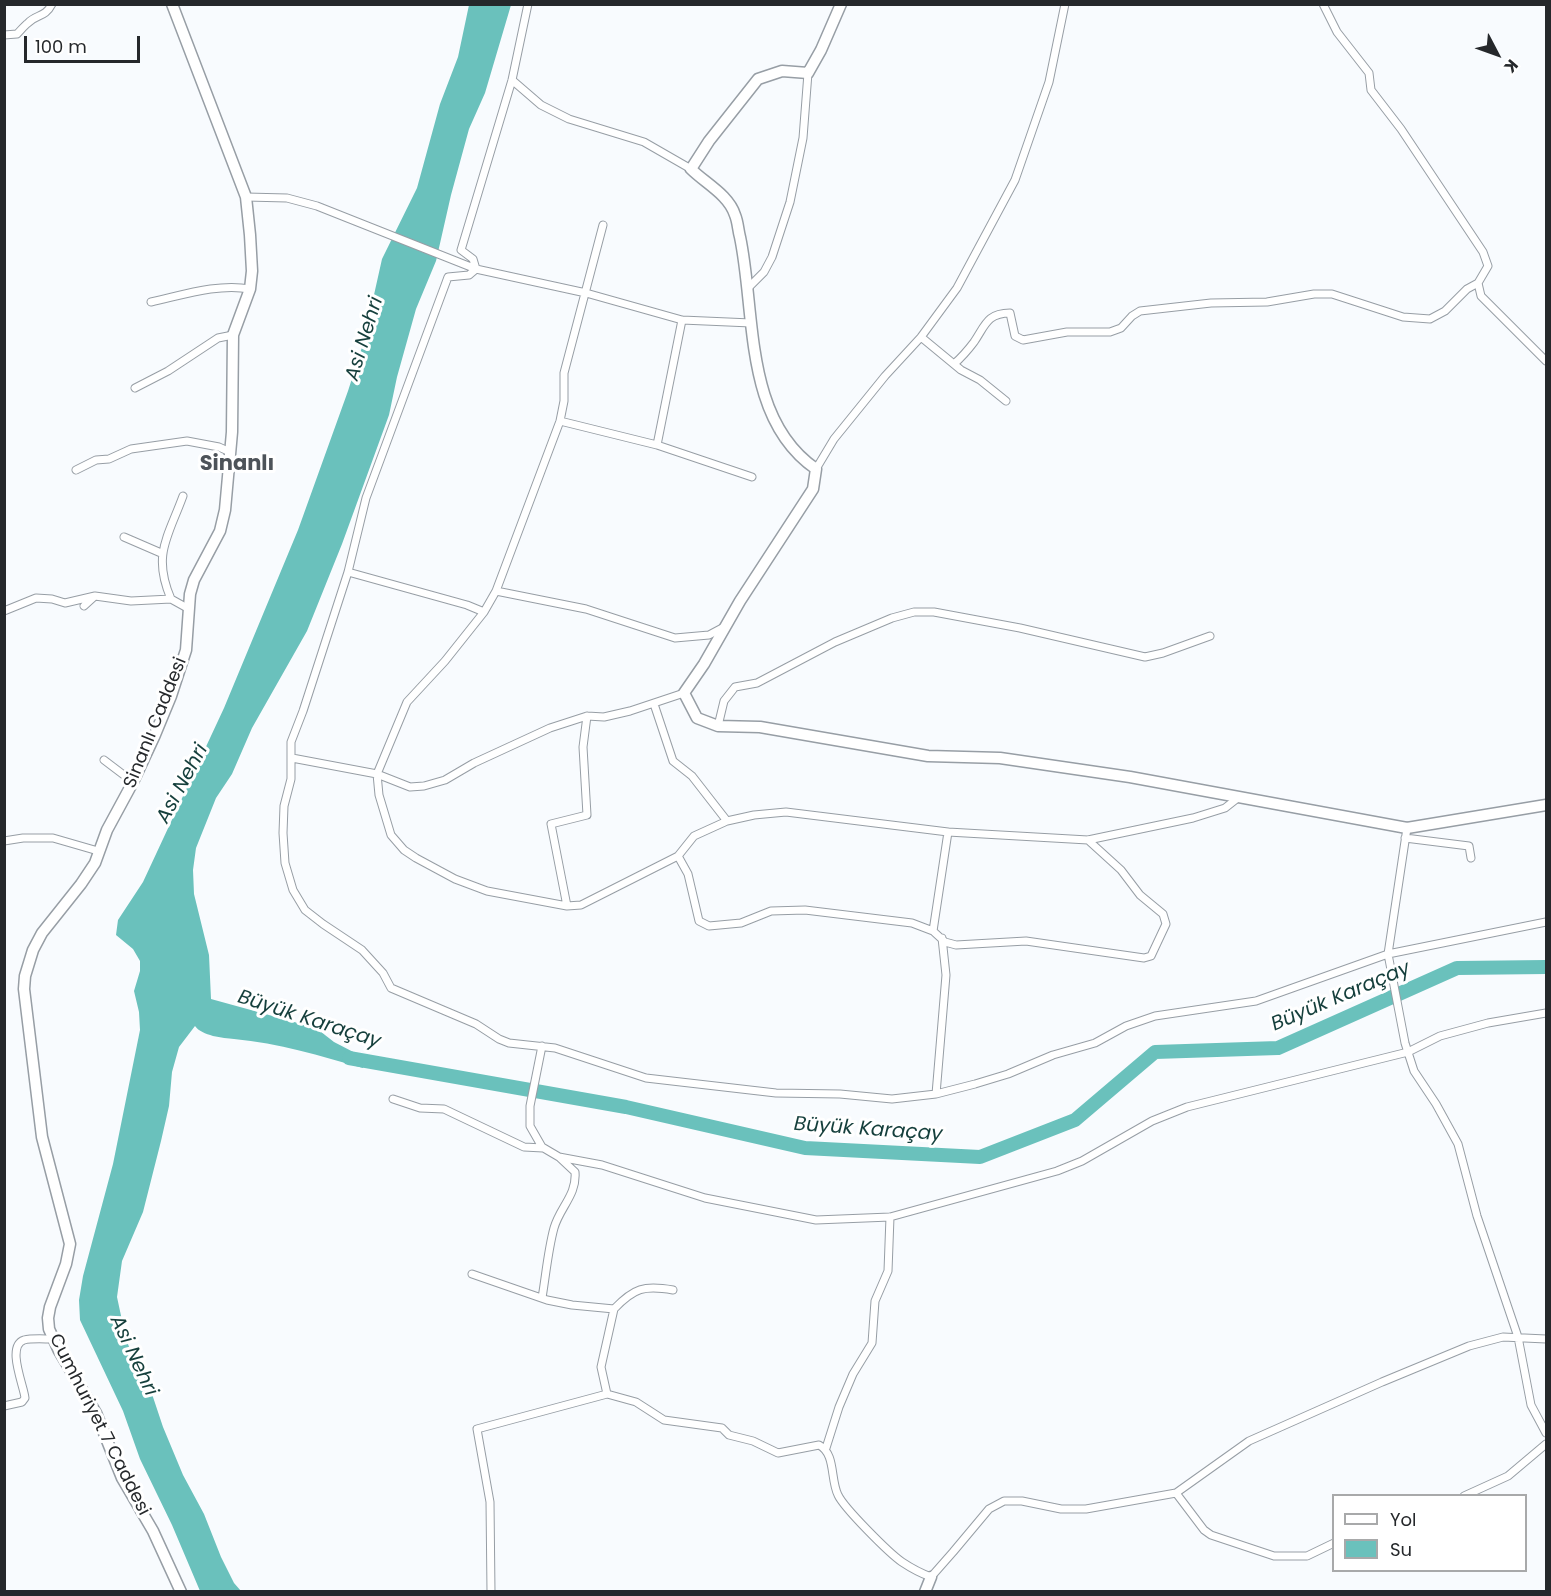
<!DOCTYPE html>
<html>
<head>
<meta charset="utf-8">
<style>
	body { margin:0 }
	#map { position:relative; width:1551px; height:1596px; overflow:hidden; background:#f8fbfe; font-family:Poppins,sans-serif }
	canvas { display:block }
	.frame { position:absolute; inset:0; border:6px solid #25282b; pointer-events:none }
	.legend { position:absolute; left:1332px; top:1494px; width:195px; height:78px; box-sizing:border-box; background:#fff; border:2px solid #a8a9aa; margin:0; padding:8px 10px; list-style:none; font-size:18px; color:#25282b }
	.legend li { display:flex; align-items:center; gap:12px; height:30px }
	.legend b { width:30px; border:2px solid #a8a9aa }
	.north { position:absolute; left:1467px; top:24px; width:60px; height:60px; -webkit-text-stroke:4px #fff; paint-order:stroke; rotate:131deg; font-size:16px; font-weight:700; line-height:24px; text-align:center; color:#25282b }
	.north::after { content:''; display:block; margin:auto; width:21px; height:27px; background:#25282b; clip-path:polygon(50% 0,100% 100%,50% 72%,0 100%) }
	.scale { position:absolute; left:24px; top:36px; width:116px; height:27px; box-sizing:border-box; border:3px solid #25282b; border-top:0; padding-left:8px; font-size:18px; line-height:21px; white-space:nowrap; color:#25282b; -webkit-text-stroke:4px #fff; paint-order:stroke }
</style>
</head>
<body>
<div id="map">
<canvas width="1551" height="1596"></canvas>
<div class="frame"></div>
<ul class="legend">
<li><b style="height:8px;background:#fff"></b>Yol</li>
<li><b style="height:16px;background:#6ac1bc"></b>Su</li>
</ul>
<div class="north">K</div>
<div class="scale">100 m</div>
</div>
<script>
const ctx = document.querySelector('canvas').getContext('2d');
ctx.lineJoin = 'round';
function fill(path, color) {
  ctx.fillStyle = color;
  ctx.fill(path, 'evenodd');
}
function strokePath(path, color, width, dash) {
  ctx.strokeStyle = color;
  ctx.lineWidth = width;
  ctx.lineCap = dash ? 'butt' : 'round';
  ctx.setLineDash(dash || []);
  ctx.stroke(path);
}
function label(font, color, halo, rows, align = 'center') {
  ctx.font = font + ' Poppins,sans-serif';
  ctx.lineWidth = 6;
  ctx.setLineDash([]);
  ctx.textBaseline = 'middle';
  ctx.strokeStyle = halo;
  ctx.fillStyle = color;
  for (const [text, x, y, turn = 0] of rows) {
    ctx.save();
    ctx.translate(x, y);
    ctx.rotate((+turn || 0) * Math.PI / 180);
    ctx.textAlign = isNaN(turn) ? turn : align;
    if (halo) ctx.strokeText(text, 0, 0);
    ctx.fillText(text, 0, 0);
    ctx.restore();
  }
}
fill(new Path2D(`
	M469,5H511L485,93L469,129L451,195L436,261L416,309L397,377L389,415L342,544L307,631L252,728L232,774L216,798L196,848L193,870L194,894L209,955L211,999L316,1028L334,1042L363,1057L365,1063L363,1068C320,1056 279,1043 234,1039C223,1038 202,1036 195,1026L179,1047L172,1072L169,1106L161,1141L143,1212L122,1261L117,1297L126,1339L135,1362L146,1376L163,1427L183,1475L204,1514L221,1557L234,1583L241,1591H200L172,1525L140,1459L123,1411L80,1320L79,1300L83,1276L113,1164L140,1030L139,1012L134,991L140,971V961L133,949L116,935L118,920L143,882L224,708L298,530L348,391L363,344L382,259L417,188L440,104L458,57Z`), '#6ac1bc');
strokePath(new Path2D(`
	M349,1058L626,1107L805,1148L980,1157L1075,1120L1155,1052L1278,1048L1457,968L1546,967`), '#6ac1bc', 14);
const street = new Path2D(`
	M528,4L512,80L461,250L473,259L476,269L469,275L448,277L366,498L348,572L303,711L291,742V779L284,806L283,833L285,863L293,890L305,910L323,924L362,950L383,973L391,988L476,1024L499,1039L509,1043L555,1048L646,1078L776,1093L840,1094L892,1099L936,1094L975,1084L1008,1074L1053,1055L1095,1043L1126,1026L1155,1016L1256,1001L1388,954L1546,922
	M1323,4L1337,32L1369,73L1371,90L1401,129L1483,252L1488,266L1478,283L1481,296L1546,361
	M4,35L17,34C21,30 24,26 28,23C36,14 45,18 52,4
	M512,80L541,105L569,119L644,142L691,169
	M246,197L287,198L317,206L476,269L586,293L682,320L751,323
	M603,225L564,373V401L560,421L496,591L484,612L445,661L407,702L377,774L379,795L391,835L404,850L416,858L455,879L487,891L567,906L581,905L678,856L694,836L727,821L754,815L786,812L948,832L1088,840L1193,818L1225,808L1239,797
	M747,289L764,272L772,257L790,202L803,138L808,73
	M151,302C183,295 218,283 250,289
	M921,337L961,370L980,380L1006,401
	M954,364C962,357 968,350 974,342C985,326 987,313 1010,313L1015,336L1023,340L1067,332H1110L1121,328L1132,316L1140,311L1211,303L1267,302L1314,294H1332L1403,317L1430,319L1445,311L1467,289L1478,283
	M135,388L168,371L218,338L233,335
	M560,421L657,445L752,477
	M657,445L682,320
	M816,469L834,439L885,376L921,337L957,288L1015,180L1049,82L1065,4
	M76,470L96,460L109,459L131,449L187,441L219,447L230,452
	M124,537L161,553
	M348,572L467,605L484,612
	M496,591L586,609L675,638L709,635L724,627
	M171,599C152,555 168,537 183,496
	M84,606L95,596L131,601L171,599L189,609
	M4,611L36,598L52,599L65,603L95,596
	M654,704L673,761L692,776L727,821
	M718,726L724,701L735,687L757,683L835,642L892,618L914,612H934L1020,628L1145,657L1163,653L1210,636
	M292,758L377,774L410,787L424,786L445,780L474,763L550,728L587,716L604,717L630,711L684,693
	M104,760L133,782
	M1407,828L1388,954L1405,1043L1414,1071L1436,1104L1458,1144L1477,1216L1518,1337L1531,1405L1546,1433
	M1405,838L1469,846L1471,858
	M4,841L23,838H53L98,851
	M678,856L688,874L699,921L709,926L741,923L771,911L805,910L912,923L933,931L945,942L956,945L1026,941L1144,958L1151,956L1166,924L1163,914L1140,895L1121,870L1088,840
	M567,906L551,824L587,815L583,747L587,716
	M933,931L948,832
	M936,1094L946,975L942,938
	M393,1099L420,1108L444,1109L524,1147L543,1148
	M559,1157L602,1165L705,1198L816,1220L890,1217L1057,1171L1082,1161L1152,1121L1187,1107L1408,1052L1440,1036L1488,1023L1546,1013
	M472,1274L547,1300L572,1305L614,1309L601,1367L607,1394L636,1402L664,1420L722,1428L729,1435L753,1441L778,1453L819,1445C836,1454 830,1479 838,1495C844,1508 889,1553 902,1562C911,1568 920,1573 931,1577L953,1552L989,1509L1004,1501H1022L1061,1509H1086L1176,1493L1249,1441L1382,1382L1469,1346L1503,1337L1546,1339
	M542,1298C546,1274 548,1250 554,1228C560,1207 577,1195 575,1172L559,1157L542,1147L530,1126V1106L542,1046
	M614,1309C634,1288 644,1285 673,1290
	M4,1406L22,1402L25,1398C24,1386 6,1346 24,1340C32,1338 44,1339 52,1339
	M826,1448L839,1407L853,1374L872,1343L875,1301L888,1271L890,1217
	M1176,1493L1204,1530L1211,1535L1274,1556H1307L1334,1543
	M1464,1496L1508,1476L1546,1444
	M491,1592L490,1502L477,1429L607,1394`);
const secondary = new Path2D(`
	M172,4L246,197L250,235L252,271L250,289L233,335L232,432L225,510L220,531L194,580L190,594L186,650L171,696L154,737L133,782L107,830L95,863L81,884L42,933L33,950L25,976L24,989L42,1137L70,1244L66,1264L50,1307L48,1318L49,1329L59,1351L96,1413L122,1478L153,1531L181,1592
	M841,4L821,50L808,73L782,71L758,79L709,141L691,169C705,183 729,195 735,215C738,222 738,230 740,237C756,313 743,419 816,469L813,489L740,601L704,664L684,693L697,718L718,726L760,727L928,756L1000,758L1130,777L1407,828L1546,805
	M925,1592L931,1577`);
strokePath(street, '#979ea5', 9);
strokePath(secondary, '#979ea5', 13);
strokePath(street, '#fff', 7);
strokePath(secondary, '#fff', 10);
label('18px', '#25282b', '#fff', [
	["Sinanlı Caddesi",156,723,-68],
	["Cumhuriyet 7 Caddesi",99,1425,63]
]);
label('italic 20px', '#153f3c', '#fff', [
	["Asi Nehri",365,339,-73],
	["Asi Nehri",183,784,-62],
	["Büyük Karaçay",1341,997,-23],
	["Büyük Karaçay",309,1020,18],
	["Büyük Karaçay",868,1130,4],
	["Asi Nehri",133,1356,65]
]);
label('bold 21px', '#4d5359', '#fff', [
	["Sinanlı",237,465]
]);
</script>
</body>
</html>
